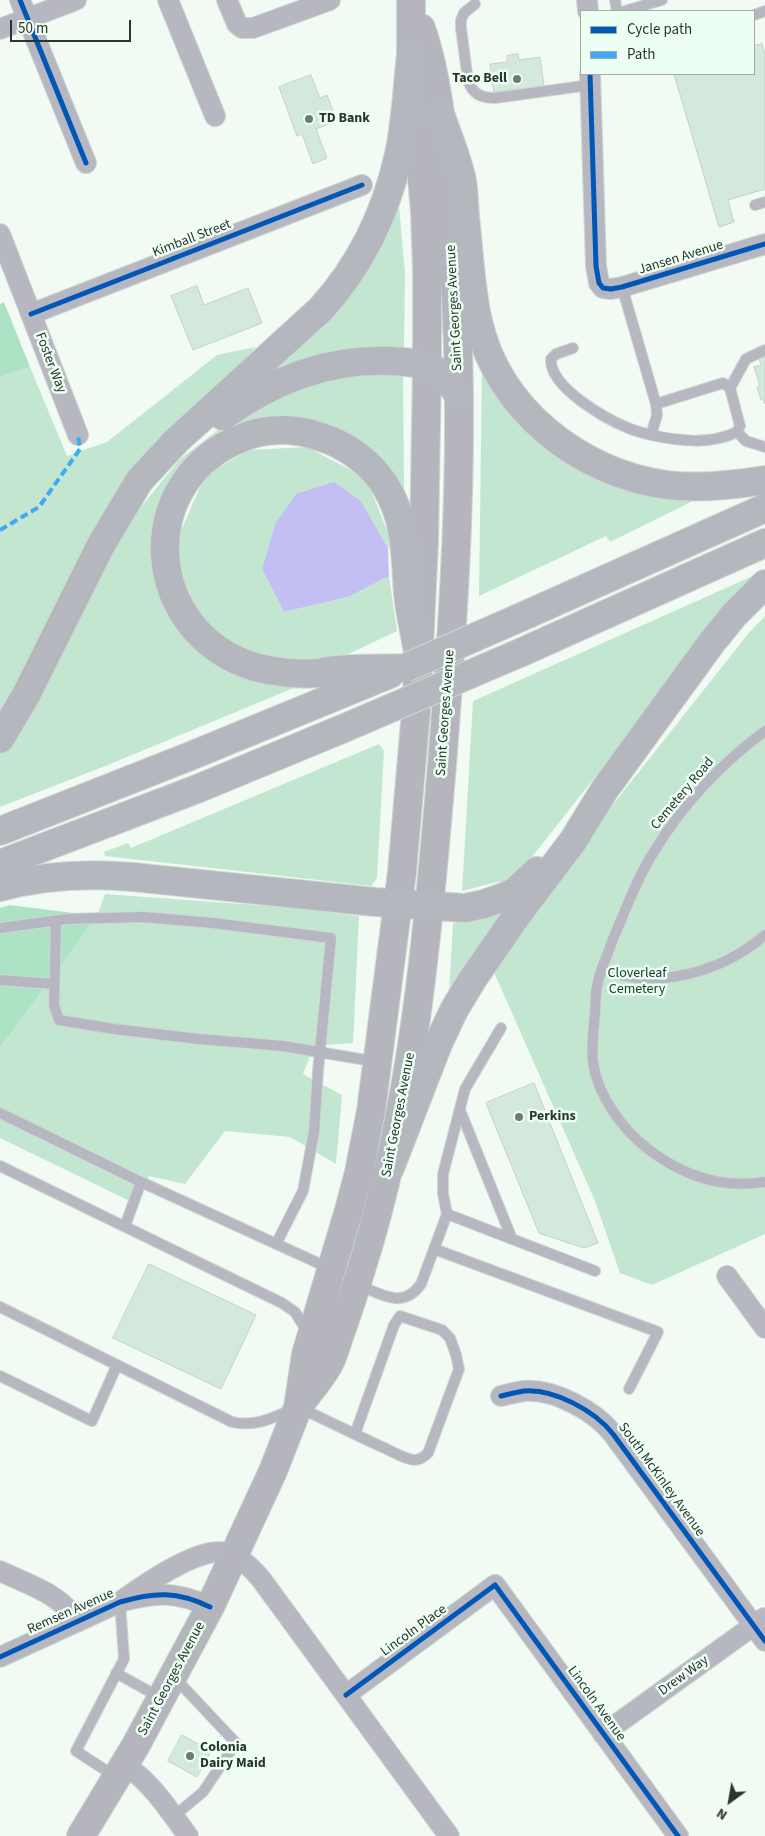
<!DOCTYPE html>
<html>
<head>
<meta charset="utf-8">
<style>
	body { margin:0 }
	#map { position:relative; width:765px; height:1836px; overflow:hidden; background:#f1fbf4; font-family:"Source Sans 3",sans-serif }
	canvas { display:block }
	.legend { position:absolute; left:580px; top:10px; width:175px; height:65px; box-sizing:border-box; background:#edfff3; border:1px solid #9faea4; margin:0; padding:6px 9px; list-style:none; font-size:15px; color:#2a352e }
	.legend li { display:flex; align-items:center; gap:10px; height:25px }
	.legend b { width:25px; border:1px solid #9faea4 }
	.north { position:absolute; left:705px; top:1776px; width:50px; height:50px; -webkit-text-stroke:4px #edfff3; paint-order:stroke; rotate:212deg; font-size:14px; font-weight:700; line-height:20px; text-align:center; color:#2a352e }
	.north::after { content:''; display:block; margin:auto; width:18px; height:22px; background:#2a352e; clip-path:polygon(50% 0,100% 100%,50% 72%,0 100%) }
	.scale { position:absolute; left:10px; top:20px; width:121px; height:22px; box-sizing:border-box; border:2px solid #2a352e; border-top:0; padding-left:6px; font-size:15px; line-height:18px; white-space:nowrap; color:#2a352e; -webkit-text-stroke:4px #edfff3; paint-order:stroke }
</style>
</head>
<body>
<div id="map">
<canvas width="765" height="1836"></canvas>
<ul class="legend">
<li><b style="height:6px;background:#0057b8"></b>Cycle path</li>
<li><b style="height:6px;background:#3fa9f5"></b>Path</li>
</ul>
<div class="north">N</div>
<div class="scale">50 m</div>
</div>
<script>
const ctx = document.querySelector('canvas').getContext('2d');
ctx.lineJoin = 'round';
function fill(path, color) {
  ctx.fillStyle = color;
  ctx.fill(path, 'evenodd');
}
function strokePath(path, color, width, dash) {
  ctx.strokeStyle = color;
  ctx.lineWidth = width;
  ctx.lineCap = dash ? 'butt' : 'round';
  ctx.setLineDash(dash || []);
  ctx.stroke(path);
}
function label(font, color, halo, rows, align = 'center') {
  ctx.font = font + ' "Source Sans 3",sans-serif';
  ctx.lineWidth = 5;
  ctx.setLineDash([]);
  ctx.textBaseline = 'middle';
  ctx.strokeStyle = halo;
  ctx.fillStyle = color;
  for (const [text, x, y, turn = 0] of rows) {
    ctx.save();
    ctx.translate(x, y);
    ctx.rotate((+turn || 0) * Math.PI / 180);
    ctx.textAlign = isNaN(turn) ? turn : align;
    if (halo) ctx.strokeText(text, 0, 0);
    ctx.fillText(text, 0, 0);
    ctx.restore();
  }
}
fill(new Path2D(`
	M399,206L405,273L404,350L246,390L359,283Z
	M256,347L108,506L0,718V377L30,367L67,456L107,442L217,355Z
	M482,368L518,416L690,498L691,502L610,542L606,536L479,596Z
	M403,372L404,489L398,491L318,426L190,463L164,595L296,687L108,765L0,807V754L23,720L113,546L131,519L180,459L231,420L318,379Z
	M307,447L366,478L394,548H388L361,501L275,524L262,569L284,612L348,597L389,576L397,631L334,661L326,663L257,658L211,630L180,584L176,542L205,476L248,450Z
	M755,575L520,872L505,881L493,883L462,891L473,701Z
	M765,616V1234L652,1285L620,1273L595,1201L489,961L748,634Z
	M379,744L384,751L377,878L371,886L105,856L104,852L128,843L131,848Z
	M105,894L311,909L359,916L353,1043L314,1046L303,1074L342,1095L336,1164L290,1137L225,1131L185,1184L149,1176L136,1204L0,1138V1048L97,916Z
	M511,908L449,994L453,923Z`), '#c3e6d1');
fill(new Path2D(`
	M4,302L30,367L0,377V304Z
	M10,905L97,916L0,1048V908Z`), '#ade2c5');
fill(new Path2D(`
	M334,482L361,501L388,548L389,576L348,597L284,612L262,569L275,524L296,494Z`), '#c4bff3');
const building = new Path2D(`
	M762,44L765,54V189L728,200L734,222L719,227L674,74H754V46Z
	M518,54L519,60L540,57L544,86L517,91V89L494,92L490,73L491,72L490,64L507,62V56Z
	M311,75L320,98L327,95L333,111L326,114L329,124L316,129L327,158L313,164L302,134L297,136L279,87Z
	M197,286L204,305L248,288L262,323L193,350L171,296Z
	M765,356V404L763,399L761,400L757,387L760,386L754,367L761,365L759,358Z
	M534,1083L598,1243L584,1248L539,1233L486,1103Z
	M149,1264L256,1315L221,1389L113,1338Z
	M182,1735L211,1751L197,1777L168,1761Z`);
fill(building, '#d3e9dc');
strokePath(building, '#c6d0ca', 1);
const service = new Path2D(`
	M615,0L617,11
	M475,4L464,13L461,20V28L468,81C473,94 481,98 495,98L590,85
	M625,11L662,0
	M754,15L765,11
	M755,205L765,202
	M622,287L656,404L657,415L651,435C679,441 710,445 737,432L740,426L730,388L723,383L656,404
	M573,348L556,354L551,359C549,387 606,419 628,428C635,431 643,433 651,435
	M730,388L746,359L765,350
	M737,432L746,441L765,447
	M765,731C722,763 683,804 655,850C637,878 626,909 613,939C608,954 600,970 597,986C595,994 596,1004 595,1012C594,1028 591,1046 593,1062C597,1095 623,1130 648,1149C683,1176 721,1189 765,1182
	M56,921L54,1005L59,1020L114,1029L199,1039L283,1046L378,1062
	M0,928L67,919L143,917L213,923L331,938L318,1071L314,1132L303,1191L276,1244
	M602,969C656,991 722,972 765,935
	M0,980L54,984
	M460,1110L512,1239
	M0,1113L141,1182
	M0,1166L282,1303L295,1312L308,1333
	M447,1214L443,1194V1174L465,1089L501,1028
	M125,1226L141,1182L331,1269
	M434,1249L658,1332L629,1389
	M358,1285C381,1294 403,1310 421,1284L447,1214L595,1271
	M0,1307L232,1422C257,1428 276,1416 298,1407C326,1420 354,1434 382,1447C392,1451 404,1459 414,1460C420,1460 424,1457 428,1453L459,1369L456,1355L450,1338L442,1330L400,1316L394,1325L355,1434
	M0,1376L92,1421L117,1365
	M116,1673L161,1698
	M116,1777L76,1751L124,1659L120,1602
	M173,1817L203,1792L236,1743L175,1678`);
const minor = new Path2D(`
	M20,0L86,163
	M168,0L215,116
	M227,0L237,24L242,28H253L330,0
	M587,0L588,11
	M0,29L76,0
	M590,74L596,266L599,283L603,288L611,289L622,287L765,244
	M0,234L78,435
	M31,314L362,185
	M727,1276L765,1328
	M501,1396C509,1394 517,1392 524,1391C555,1389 595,1411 613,1434L765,1641
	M0,1571C26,1584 63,1594 77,1622
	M120,1602C142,1586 193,1551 220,1552C237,1553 251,1567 261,1579L449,1836
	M0,1657L120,1602C155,1592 177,1591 210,1607
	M346,1695L495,1585L678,1836
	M603,1734L764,1618
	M125,1765C152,1783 169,1810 188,1836`);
const secondary = new Path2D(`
	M300,1404C310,1391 321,1378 329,1364C333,1356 336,1346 339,1337C347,1315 354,1293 361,1270C413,1106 428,935 442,764C457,579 468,393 449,208C443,148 441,85 421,28
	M81,1836L136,1745L210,1607L273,1471L298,1407L306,1354L349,1210L359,1172L371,1111L402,872L416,711L424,542L427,367V270L425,212L411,55V0`);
const trunk = new Path2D(`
	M440,113C447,135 458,159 462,181C464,192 464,204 465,216C469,251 470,286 478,321C498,409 579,473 667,485C699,489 733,485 765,480
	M223,416C273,380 328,358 391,361C405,362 423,362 435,370C445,376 452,386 459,395
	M528,614L765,508
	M522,652L765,543
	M405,668C383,669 360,668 338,670C331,670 325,672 318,673C297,675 275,672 255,667C142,633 132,479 244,437C267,428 294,428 318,436C345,444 371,462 386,487C407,522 405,556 408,594C410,614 415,633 418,653
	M0,739L26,695L101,545L139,481L176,441L321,309C361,265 386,213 399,154C406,122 407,88 411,55
	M0,831L188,757L390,674
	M0,864L197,789L342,729
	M0,887C44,875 88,873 133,877L375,902L465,908L484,904L506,896L516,891L537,871
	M390,1168L438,1044L454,1010L472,980L520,911L573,841L605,789L712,642L734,615L765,584`);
strokePath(service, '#ced7d1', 12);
strokePath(minor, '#ced7d1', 22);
strokePath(secondary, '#ced7d1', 30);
strokePath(trunk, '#ced7d1', 30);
strokePath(service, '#b6b7c0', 10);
strokePath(minor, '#b6b7c0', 20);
strokePath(secondary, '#b5b5be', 28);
strokePath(trunk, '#b4b7be', 28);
const trunkBridge = new Path2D(`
	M405,668L528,614
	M342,729L522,652`);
strokePath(trunkBridge, '#ced7d1', 30, []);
strokePath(trunkBridge, '#b4b7be', 28);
strokePath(new Path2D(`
	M0,530L39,507L80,449L78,435`), '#3fa9f5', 4, [8, 4]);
strokePath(new Path2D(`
	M20,0L86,163
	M590,74L596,266L599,283L603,288L611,289L622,287L765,244
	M31,314L362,185
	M501,1396C509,1394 517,1392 524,1391C555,1389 595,1411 613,1434L765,1641
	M0,1657L120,1602C155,1592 177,1591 210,1607
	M346,1695L495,1585L678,1836`), '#0057b8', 5);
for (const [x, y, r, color] of [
	[517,79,5,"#707a73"],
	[309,119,5,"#707a73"],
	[519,1117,5,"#707a73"],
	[190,1756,5,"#707a73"]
]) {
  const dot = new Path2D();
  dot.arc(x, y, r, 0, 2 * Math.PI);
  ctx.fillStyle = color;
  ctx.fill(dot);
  strokePath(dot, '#edfff3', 2);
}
label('bold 14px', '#2a352e', '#edfff3', [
	["Taco Bell",507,79,"right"],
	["TD Bank",319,119],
	["Perkins",529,1117],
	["Colonia",200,1748],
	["Dairy Maid",200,1764]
], 'left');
label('14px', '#2a352e', '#edfff3', [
	["Kimball Street",192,239,-21],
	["Jansen Avenue",681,258,-17],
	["Saint Georges Avenue",455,308,-93],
	["Foster Way",50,363,69],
	["Saint Georges Avenue",446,713,-86],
	["Cemetery Road",683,794,-50],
	["Saint Georges Avenue",399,1115,-79],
	["South McKinley Avenue",661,1480,54],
	["Remsen Avenue",71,1612,-24],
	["Lincoln Place",414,1631,-36],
	["Drew Way",684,1676,-36],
	["Saint Georges Avenue",172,1679,-62],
	["Lincoln Avenue",596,1704,54]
]);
label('14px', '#1a402c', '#edfff3', [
	["Cloverleaf",637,974],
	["Cemetery",637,990]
]);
</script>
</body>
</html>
